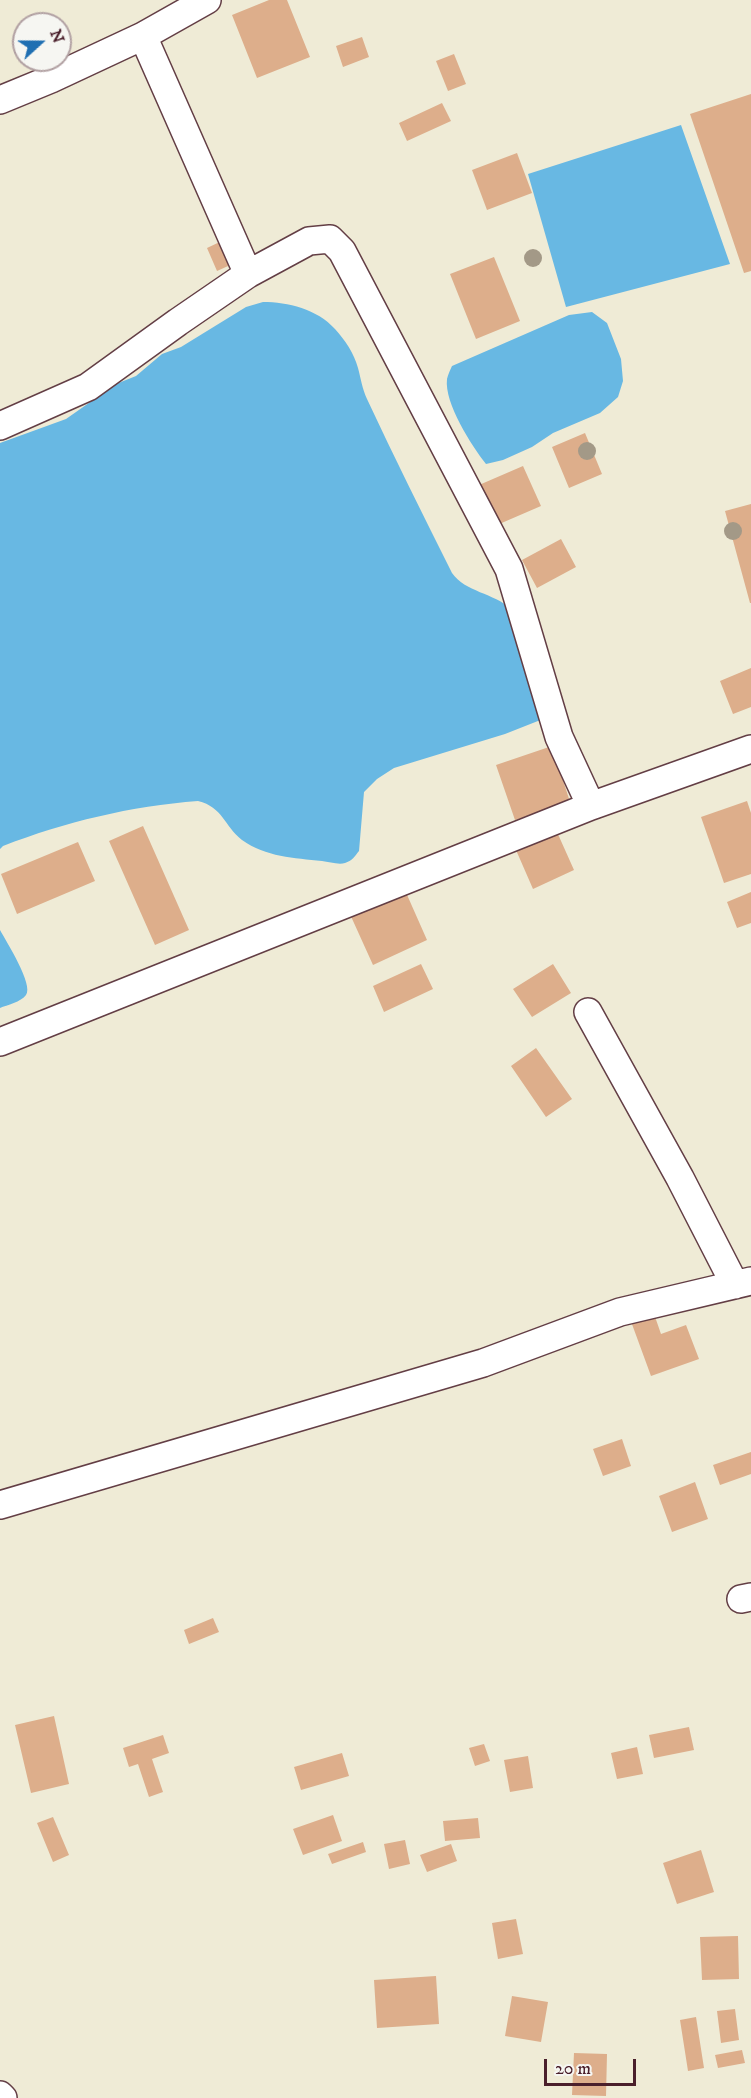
<!DOCTYPE html>
<html>
<head>
<meta charset="utf-8">
<style>
	body { margin:0 }
	#map { position:relative; width:751px; height:2098px; overflow:hidden; background:#efebd6; font-family:"IM FELL DW Pica",serif }
	canvas { display:block }
	.north { position:absolute; left:12px; top:12px; width:60px; height:60px; box-sizing:border-box; background:#f6f6f2; border:2px solid #b1a0a2; border-radius:50%; rotate:69deg; font-size:16px; font-weight:700; line-height:24px; text-align:center; color:#4a1f2b }
	.north::after { content:''; display:block; margin:auto; width:21px; height:27px; background:#1f6fb2; clip-path:polygon(50% 0,100% 100%,50% 72%,0 100%) }
	.scale { position:absolute; left:544px; top:2059px; width:92px; height:27px; box-sizing:border-box; border:3px solid #4a1f2b; border-top:0; padding-left:8px; font-size:18px; line-height:21px; white-space:nowrap; color:#4a1f2b; -webkit-text-stroke:4px #f6f6f2; paint-order:stroke }
</style>
</head>
<body>
<div id="map">
<canvas width="751" height="2098"></canvas>
<div class="north">N</div>
<div class="scale">20 m</div>
</div>
<script>
const ctx = document.querySelector('canvas').getContext('2d');
ctx.lineJoin = 'round';
function fill(path, color) {
  ctx.fillStyle = color;
  ctx.fill(path, 'evenodd');
}
function strokePath(path, color, width, dash) {
  ctx.strokeStyle = color;
  ctx.lineWidth = width;
  ctx.lineCap = dash ? 'butt' : 'round';
  ctx.setLineDash(dash || []);
  ctx.stroke(path);
}
fill(new Path2D(`
	M681,125L730,264L566,307L528,174Z
	M263,302C288,302 317,309 335,329C345,340 354,353 358,368C361,379 362,388 367,399C394,457 423,515 452,573C465,592 494,593 511,609L543,719L505,734L394,768L377,779L364,792L359,851C355,856 352,861 345,863C339,865 329,862 322,861C294,858 266,857 242,840C224,826 223,807 198,801C131,806 65,822 3,846L0,849V443L66,419L116,384L136,376L162,354L181,347L246,307Z
	M592,312L607,323L621,359L623,381L618,397L600,413L553,433L532,447L503,460L486,464C472,446 444,403 447,379C448,375 450,370 452,366L569,315Z
	M0,930C6,941 34,985 26,995C21,1002 7,1005 0,1008Z`), '#68b8e3');
fill(new Path2D(`
	M269,0H287L310,57L257,78L232,15Z
	M362,37L369,57L343,67L336,46Z
	M454,54L466,84L448,91L436,61Z
	M751,94V271L744,273L690,114Z
	M442,103L451,121L407,141L399,123Z
	M517,153L532,193L487,210L472,170Z
	M226,239L237,262L217,271L207,248Z
	M494,257L520,321L476,339L450,274Z
	M585,433L602,474L569,488L552,447Z
	M523,466L541,506L497,525L479,485Z
	M751,504V603H750L725,511Z
	M561,539L576,567L537,588L522,560Z
	M751,668V707L733,714L720,681Z
	M552,746L570,802L515,820L496,765Z
	M747,801L751,813V874L724,883L701,817Z
	M143,826L189,930L155,945L109,841Z
	M557,832L574,870L533,889L516,850Z
	M78,842L95,881L17,914L1,874Z
	M404,888L427,940L373,965L349,912Z
	M751,892V923L737,928L727,902Z
	M421,964L433,989L384,1012L373,986Z
	M553,964L571,993L532,1017L513,989Z
	M536,1048L572,1099L546,1117L511,1066Z
	M652,1308L661,1334L686,1325L699,1359L651,1376L629,1316Z
	M622,1439L631,1466L603,1476L593,1449Z
	M751,1452V1474L720,1485L713,1465Z
	M695,1482L708,1519L672,1532L659,1496Z
	M213,1618L219,1632L189,1644L184,1630Z
	M54,1716L69,1784L31,1793L15,1725Z
	M689,1727L694,1750L654,1758L649,1735Z
	M163,1735L169,1753L152,1759L163,1792L149,1797L138,1764L129,1767L123,1748Z
	M484,1744L490,1761L475,1766L469,1748Z
	M637,1747L643,1774L617,1779L611,1753Z
	M342,1753L349,1776L301,1790L294,1767Z
	M528,1756L533,1788L510,1792L504,1760Z
	M333,1815L342,1841L303,1855L293,1829Z
	M53,1817L69,1855L53,1862L37,1823Z
	M478,1818L480,1838L445,1841L443,1821Z
	M405,1840L410,1864L389,1869L384,1844Z
	M363,1842L366,1852L332,1864L328,1854Z
	M451,1844L457,1861L427,1872L420,1855Z
	M701,1850L714,1892L677,1904L663,1863Z
	M516,1919L523,1954L498,1959L492,1923Z
	M738,1936L739,1979L702,1980L700,1937Z
	M436,1976L439,2024L377,2028L374,1980Z
	M512,1996L548,2002L541,2042L505,2036Z
	M735,2009L739,2040L721,2043L717,2011Z
	M696,2017L704,2068L688,2071L680,2020Z
	M742,2050L745,2063L718,2068L715,2055Z
	M574,2053L607,2054L606,2096L572,2095Z`), '#ddae8b');
const street = new Path2D(`
	M0,100L51,79L143,36L207,0
	M248,274L309,241L330,239L342,251L509,569L559,737L591,806
	M0,426L88,387L178,322L248,274L143,36
	M588,1012L680,1178L735,1285
	M0,1042L591,806L751,749
	M0,1505L483,1363L620,1312L751,1281
	M741,1599L751,1597
	M0,2095L3,2098`);
strokePath(street, '#633e45', 30);
strokePath(street, '#fff', 27);
ctx.fillStyle = '#a39987';
for (const [x, y] of [
	[533,258],
	[587,451],
	[733,531]
]) {
  ctx.beginPath();
  ctx.arc(x, y, 9, 0, 2 * Math.PI);
  ctx.fill();
}
</script>
</body>
</html>
